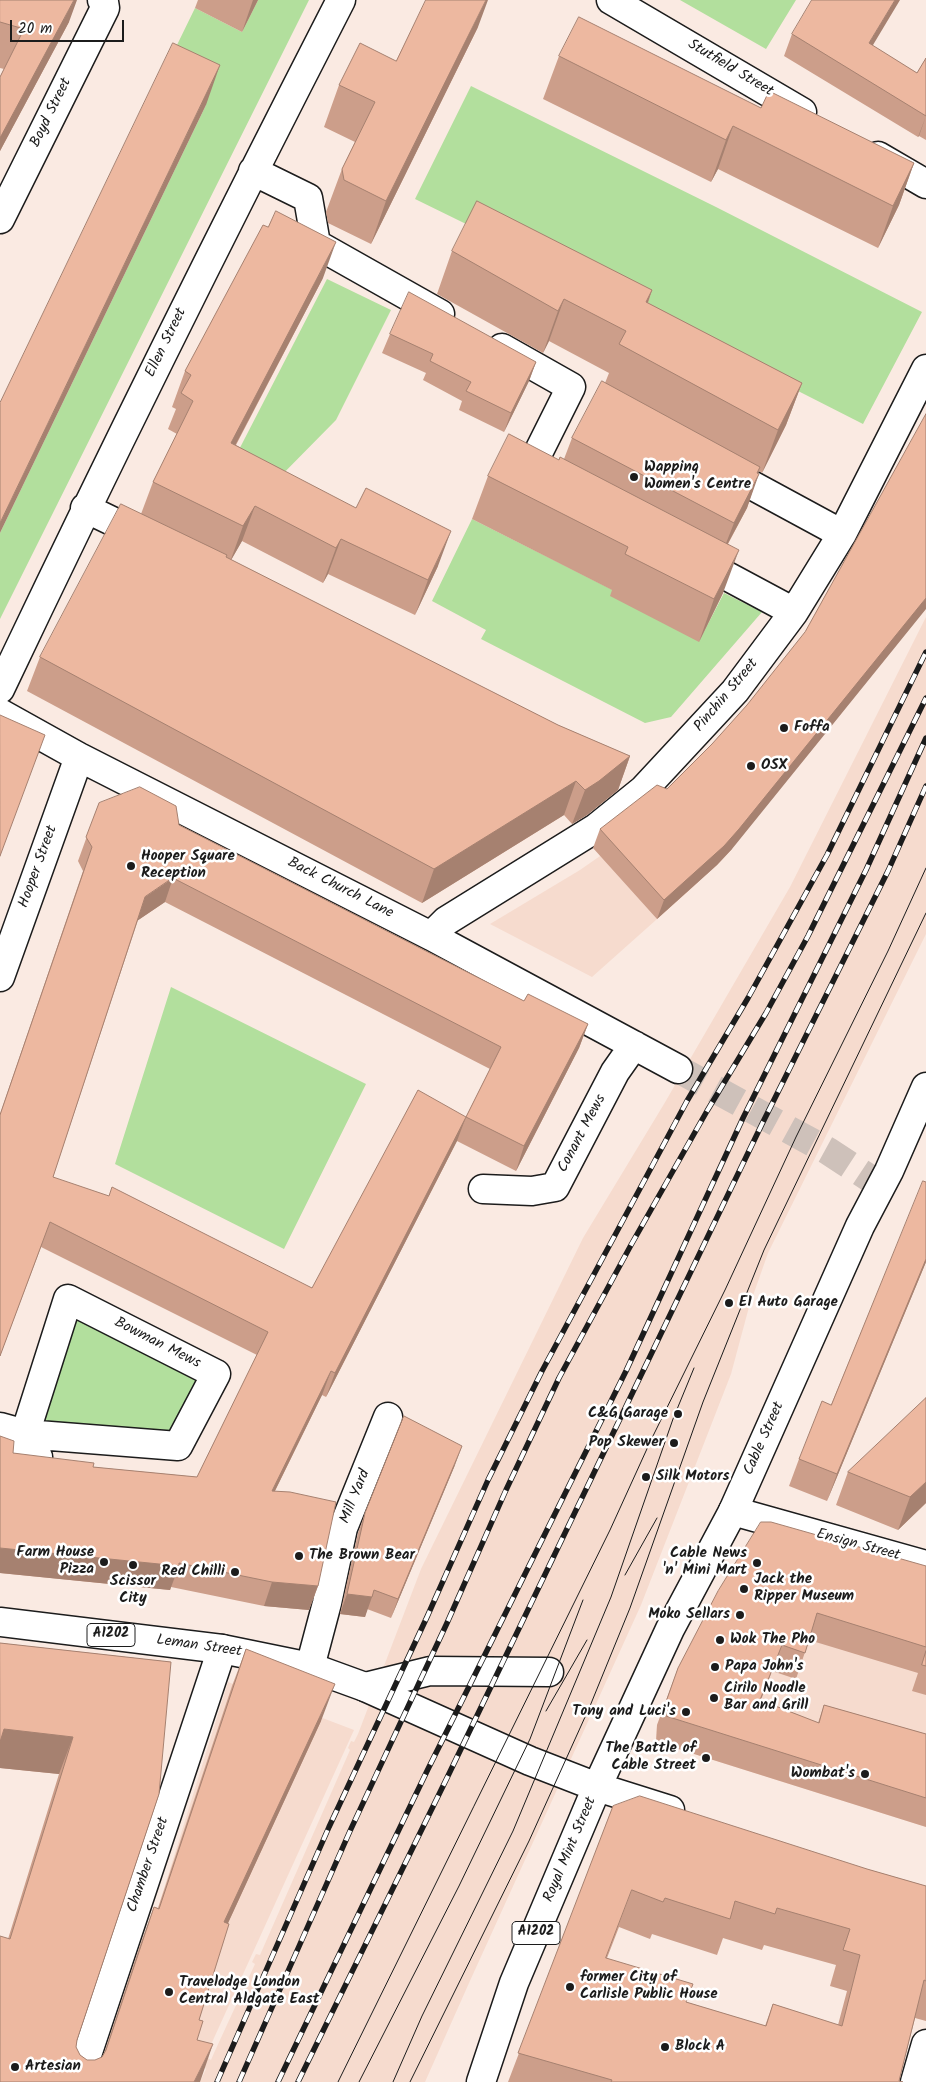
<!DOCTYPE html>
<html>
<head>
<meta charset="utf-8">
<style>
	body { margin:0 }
	#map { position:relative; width:926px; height:2082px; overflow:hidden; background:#faeae2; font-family:Kalam,sans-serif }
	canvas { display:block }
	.scale { position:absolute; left:10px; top:20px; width:114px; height:22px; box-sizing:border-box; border:2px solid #1c1c1c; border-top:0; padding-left:6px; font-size:15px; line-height:18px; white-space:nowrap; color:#1c1c1c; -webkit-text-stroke:4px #fff; paint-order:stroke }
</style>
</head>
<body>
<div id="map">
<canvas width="926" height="2082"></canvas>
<div class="scale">20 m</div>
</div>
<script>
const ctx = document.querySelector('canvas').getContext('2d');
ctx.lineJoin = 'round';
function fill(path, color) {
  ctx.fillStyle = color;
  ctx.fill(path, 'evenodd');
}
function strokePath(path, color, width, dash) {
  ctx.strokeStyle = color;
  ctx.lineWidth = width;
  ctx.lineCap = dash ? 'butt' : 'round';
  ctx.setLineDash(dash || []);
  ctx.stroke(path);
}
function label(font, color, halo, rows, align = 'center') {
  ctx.font = font + ' Kalam,sans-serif';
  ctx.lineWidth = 5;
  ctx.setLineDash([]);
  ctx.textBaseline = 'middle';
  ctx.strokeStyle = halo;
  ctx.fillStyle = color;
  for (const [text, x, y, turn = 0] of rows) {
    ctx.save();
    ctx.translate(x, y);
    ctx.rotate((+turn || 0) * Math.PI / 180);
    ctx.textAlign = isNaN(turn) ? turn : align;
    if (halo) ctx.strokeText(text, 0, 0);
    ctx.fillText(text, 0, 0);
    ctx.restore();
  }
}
fill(new Path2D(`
	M926,617V934L768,1253L749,1307L731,1374L641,1605L469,1983L425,2082H200L206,2069L204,2067L208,2058L211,2060L214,2053L255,1964L252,1962L256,1954L260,1955L350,1750L348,1748L351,1741L354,1742L358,1734L421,1569L583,1238L664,1104L790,887Z
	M886,657L821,739L727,853L693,887L592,977L490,924L580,870Z
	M926,1595V1827L656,1742L657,1725L668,1695L681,1672Z
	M228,1682L354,1730L194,2082H104Z`), '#f6dbce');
fill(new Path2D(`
	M258,0H309L0,619V533L206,105L159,82L195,8L242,32Z
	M680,0H796L766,49Z
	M471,86L716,207L922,312L863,424L558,269L415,199Z
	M327,279L391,310L336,420L268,489L229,469Z
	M472,519L613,590L699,641L724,593L762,612L671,717L645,723L481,639L486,630L432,601Z
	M171,987L366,1084L284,1249L115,1164Z
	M71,1315L202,1380L172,1436L36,1420Z`), '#b2df9d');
strokePath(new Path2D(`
	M678,1069L828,1151L880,1185`), '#cec1ba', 28, [28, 14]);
const minor = new Path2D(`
	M611,0L802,112
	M878,156L926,184
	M253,171L308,198L316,244L440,314
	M0,219L105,8L104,2L102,0
	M502,348L571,387L528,473L539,478
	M722,469L842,534
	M85,508L145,537
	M697,560L794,612
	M0,689C110,457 224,228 341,0
	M0,713L79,757L431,936L678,1069
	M431,936L446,921L596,828L643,790L735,691L794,612L842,534L926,369
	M0,977L79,757
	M483,1189L532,1191L555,1187L615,1072L634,1045
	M0,1427L25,1434L178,1446L216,1374L68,1299L25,1434
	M0,1446L38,1457
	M733,1511L926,1565
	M310,1667L327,1603L343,1528L388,1417
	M365,1687L430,1671L549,1672
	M78,2082L222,1649
	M915,2082L926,2044`);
const major = new Path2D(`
	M0,1622L222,1649L310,1667L365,1687L530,1761L597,1787L670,1810
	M481,2082L514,1983L597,1787L670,1629L733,1511L860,1226L889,1171L926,1087`);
strokePath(minor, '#1c1c1c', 31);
strokePath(major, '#1c1c1c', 31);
strokePath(minor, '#fff', 28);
strokePath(major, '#fff', 28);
strokePath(new Path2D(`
	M625,1575L657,1518
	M546,1711L587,1640
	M338,2082L610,1530L651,1440L725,1290L796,1137L888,951L926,868
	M359,2082L459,1886L530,1739L583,1600
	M393,2082L422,2016L513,1831L611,1597L673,1419L694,1368
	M410,2082L529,1841L590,1706L630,1608L703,1402L764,1250L926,913`), '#1c1c1c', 1);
const rail = new Path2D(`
	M217,2082L329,1827L427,1617L488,1480L542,1371L687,1101L748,998L827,855L926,652
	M239,2082L350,1831L447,1623L506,1490L559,1378L631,1245L707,1111L766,1013L808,936L926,698
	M278,2082L428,1769L626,1371L743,1118L866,870L926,738
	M298,2082L446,1780L762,1124L888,871L926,786`);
strokePath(rail, '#1c1c1c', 5.5);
strokePath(rail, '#fff', 4, [11]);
fill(new Path2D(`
	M0,0L69,22L0,151V77L4,69L0,68Z
	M198,0H258L242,32L195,8Z
	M478,27L371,244L328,223L326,212L342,169L355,142L324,127L339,85Z
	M792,34L872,46L917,73L926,58V140L919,136L918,137L784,56Z
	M559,56L761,108L914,163L899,205L878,248L718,169L711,182L543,99Z
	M452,251L652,290L648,303L802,383L786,425L762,473L759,471L747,508L728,544L723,593L699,642L610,596L612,590L472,519L488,476L564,459L572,438L605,383L609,373L549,341L543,353L437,294Z
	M323,278L236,445L438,566L415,615L328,574L323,583L242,541L231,560L558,725L630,756L618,790L587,815L572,824L564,815L422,903L27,691L40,657L141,514L153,482L177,434L168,429L176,409L172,407L185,371Z
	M390,334L536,362L529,381L504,432L459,410L462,401L423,380L426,373L382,353Z
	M99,803L179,825L524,1001L588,1024L579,1048L516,1171L457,1141L326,1397L322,1395L275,1491L318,1586L309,1610L264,1606L171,1587L170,1590L0,1573L13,1453L93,1467L197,1477L257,1355L41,1247L0,1356V1114L83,871L78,861ZM165,902L490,1069L466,1117L312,1288L53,1177L138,920Z
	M600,829L732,849L717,865L657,919L593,848Z
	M926,1182V1262L827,1501L789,1486L799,1459L831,1405Z
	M926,1398V1503L898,1530L836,1505L848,1472Z
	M455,1465L391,1618L367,1609L365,1617L340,1614L358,1533L365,1513Z
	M926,1566V1695L912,1691L918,1673L809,1640L796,1679L772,1671L761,1700L818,1723L824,1705L926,1734V1827L656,1742L657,1725L678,1668Z
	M0,1643L171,1662L77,2040L76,2047L80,2055L87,2060H95L102,2057L104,2053L140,1945L154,1907L158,1908L232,1686L246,1649L321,1721L228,1923L199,2020L197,2040L200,2082H0L8,1939L59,1774L0,1768Z
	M613,1806L867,1869L926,1886V2021L915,2018L899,2081L903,2082H508ZM619,1927L650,1939L652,1934L717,1955L723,1938L762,1950L764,1945L836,1965L830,1986L847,1991L838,2025L773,2004L765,2026L686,2002L607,1958Z`), '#cc9e8a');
fill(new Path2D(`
	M74,0H77L69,22L0,151V138Z
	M253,0H258L242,32Z
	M486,0H488L478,27L371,244L386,201Z
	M895,0H900L861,65L869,43Z
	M220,65L206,105L0,533V523Z
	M926,116L919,136L918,137Z
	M733,126L718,169L711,182L726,140Z
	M914,163L899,205L878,248L893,206Z
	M336,242L323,278L218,478L231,443Z
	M652,290L637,333L646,302Z
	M564,299L549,341L543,353L558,311Z
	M536,362L529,381L504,432L511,413Z
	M802,383L786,425L762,473L778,430Z
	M760,467L754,484L759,474L747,508L721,556L734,523Z
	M255,506L242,541L230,562L243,526Z
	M451,531L438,566L415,615L428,580Z
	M341,539L328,574L323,583L336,548Z
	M739,550L723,593L699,642L714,599Z
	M926,598V609L732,849L717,865L657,919L664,900Z
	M630,756L618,790L587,815L572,824L585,790Z
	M576,781L564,815L422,903L434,869Z
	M173,878L165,902L137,921L145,897Z
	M588,1024L579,1048L516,1171L524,1146Z
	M466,1117L457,1141L326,1397L335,1373Z
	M926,1259V1262L827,1501L837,1474Z
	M331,1371L322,1395L263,1515L272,1491Z
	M462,1446L455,1465L391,1618L398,1599Z
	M926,1482V1503L898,1530L910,1497Z
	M0,1548L14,1549L179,1566L170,1590L0,1573Z
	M272,1582L318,1586L309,1610L264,1606Z
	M347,1594L372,1597L365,1617L340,1614Z
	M335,1684L321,1721L211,1960L224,1922Z
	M4,1729L73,1737L59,1774L0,1768V1739Z
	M213,2044L200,2082H194Z`), '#a68170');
const building = new Path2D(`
	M0,0H74L0,138V77L24,29L0,22Z
	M426,0H486L386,201L344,180L342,169L375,102L339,85L360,43L396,61Z
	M812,0H895L869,43L917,73L926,58V116L792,34Z
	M579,17L761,108L769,91L914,163L893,206L733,126L726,140L559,56Z
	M173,43L220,65L0,523V403Z
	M477,201L652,290L646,302L802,383L778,430L619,344L626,331L564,299L558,311L452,251Z
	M276,211L336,242L231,443L356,508L366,488L451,531L428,580L341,539L336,548L255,506L243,526L153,482L193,401L181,393L191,375L185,371L263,225L268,227Z
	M409,292L536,362L511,413L466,391L471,382L430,361L433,354L390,334Z
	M602,381L760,467L757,473L759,474L734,523L572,438Z
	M926,414V598L739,829L724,846L664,900L600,829L657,785L667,789L712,744L747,705L805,632Z
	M509,434L559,460L560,457L739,550L714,599L625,554L628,547L488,476Z
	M121,504L227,555L226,557L558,725L630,756L599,781L585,790L576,781L434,869L40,657Z
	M0,715L45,735L0,856Z
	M140,787L176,806L179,825L524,1001L528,994L588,1024L524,1146L466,1117L335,1373L331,1371L272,1491L290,1492L336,1502L318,1586L272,1582L179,1563V1566L0,1548V1436L14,1441L13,1453L94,1463L93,1467L197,1477L268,1332L50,1222L0,1356V1115L92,847L86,837L99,803ZM173,878L501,1047L466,1117L418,1090L312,1288L112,1187L109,1196L53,1177L145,897Z
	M923,1181L926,1182V1259L837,1474L799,1459L822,1401L831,1405Z
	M926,1398V1482L910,1497L848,1472Z
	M404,1416L462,1446L398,1599L374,1590L372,1597L347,1594L365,1513Z
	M761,1522H771L926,1566V1647L817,1613L805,1653L782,1645L760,1700L819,1723L824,1705L926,1734V1798L666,1716L667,1699L678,1668L718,1591Z
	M0,1643L171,1662L159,1794L77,2040L76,2047L80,2055L87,2060H95L102,2057L106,2050L154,1907L159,1909L246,1649L335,1684L224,1922L229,1924L199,2020L203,2021L197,2040L213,2044L194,2082H0V1936L10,1939L73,1737L4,1729L0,1742Z
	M926,1651V1666L922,1665Z
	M640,1796L867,1869L926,1886V1981L924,1980L899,2081L903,2082H611L612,2080L518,2053L613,1806ZM632,1890L663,1902L665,1898L730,1919L735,1901L775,1914L777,1908L850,1929L843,1950L860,1955L842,2026L773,2004L766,2026L686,2002L693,1984L606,1958Z`);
fill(building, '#edb8a0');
strokePath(building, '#a68170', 1);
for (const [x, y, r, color] of [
	[634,477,5,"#1c1c1c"],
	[784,728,5,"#1c1c1c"],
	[751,766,5,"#1c1c1c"],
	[131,866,5,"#1c1c1c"],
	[729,1303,5,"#1c1c1c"],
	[678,1414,5,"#1c1c1c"],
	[674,1443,5,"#1c1c1c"],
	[646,1477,5,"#1c1c1c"],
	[299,1556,5,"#1c1c1c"],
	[104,1562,5,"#1c1c1c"],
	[757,1563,5,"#1c1c1c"],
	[133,1565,5,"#1c1c1c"],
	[235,1572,5,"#1c1c1c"],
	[744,1589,5,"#1c1c1c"],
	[740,1615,5,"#1c1c1c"],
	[720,1640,5,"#1c1c1c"],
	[715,1667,5,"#1c1c1c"],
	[714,1698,5,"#1c1c1c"],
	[686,1712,5,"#1c1c1c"],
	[706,1758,5,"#1c1c1c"],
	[865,1774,5,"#1c1c1c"],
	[570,1987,5,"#1c1c1c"],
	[169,1992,5,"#1c1c1c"],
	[665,2047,5,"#1c1c1c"],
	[15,2067,5,"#1c1c1c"]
]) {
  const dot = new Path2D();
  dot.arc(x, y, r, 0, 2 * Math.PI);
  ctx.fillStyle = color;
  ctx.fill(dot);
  strokePath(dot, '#fff', 2);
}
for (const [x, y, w] of [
	[111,1635,48],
	[536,1933,48]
]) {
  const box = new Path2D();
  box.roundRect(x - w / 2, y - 11.5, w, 23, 4);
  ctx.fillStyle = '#fff';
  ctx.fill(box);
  strokePath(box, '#1c1c1c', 1);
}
label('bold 14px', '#1c1c1c', null, [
	["A1202",111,1635],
	["A1202",536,1933]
]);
label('15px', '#1c1c1c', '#fff', [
	["Stutfield Street",730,69,31],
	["Boyd Street",52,113,-64],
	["Ellen Street",167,343,-64],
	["Pinchin Street",727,696,-50],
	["Hooper Street",39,867,-70],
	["Back Church Lane",340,889,27],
	["Conant Mews",583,1134,-62],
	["Bowman Mews",157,1344,27],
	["Cable Street",765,1439,-66],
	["Mill Yard",356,1497,-68],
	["Ensign Street",858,1546,15],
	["Leman Street",199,1647,8],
	["Royal Mint Street",571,1850,-67],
	["Chamber Street",149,1865,-71]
]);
label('bold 15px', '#1c1c1c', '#fff', [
	["Wapping",644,468],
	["Women's Centre",644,485],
	["Foffa",794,728],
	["OSX",761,766],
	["Hooper Square",141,857],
	["Reception",141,874],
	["E1 Auto Garage",739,1303],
	["C&G Garage",668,1414,"right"],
	["Pop Skewer",664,1443,"right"],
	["Silk Motors",656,1477],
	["Farm House",94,1553,"right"],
	["Pizza",94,1570,"right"],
	["Cable News",747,1554,"right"],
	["'n' Mini Mart",747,1571,"right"],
	["The Brown Bear",309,1556],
	["Red Chilli",225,1572,"right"],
	["Jack the",754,1580],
	["Ripper Museum",754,1597],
	["Scissor",133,1582,"center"],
	["City",133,1599,"center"],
	["Moko Sellars",730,1615,"right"],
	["Wok The Pho",730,1640],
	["Papa John's",725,1667],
	["Cirilo Noodle",724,1689],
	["Bar and Grill",724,1706],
	["Tony and Luci's",676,1712,"right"],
	["The Battle of",696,1749,"right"],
	["Cable Street",696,1766,"right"],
	["Wombat's",855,1774,"right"],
	["former City of",580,1978],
	["Carlisle Public House",580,1995],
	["Travelodge London",179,1983],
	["Central Aldgate East",179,2000],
	["Block A",675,2047],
	["Artesian",25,2067]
], 'left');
</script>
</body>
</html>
